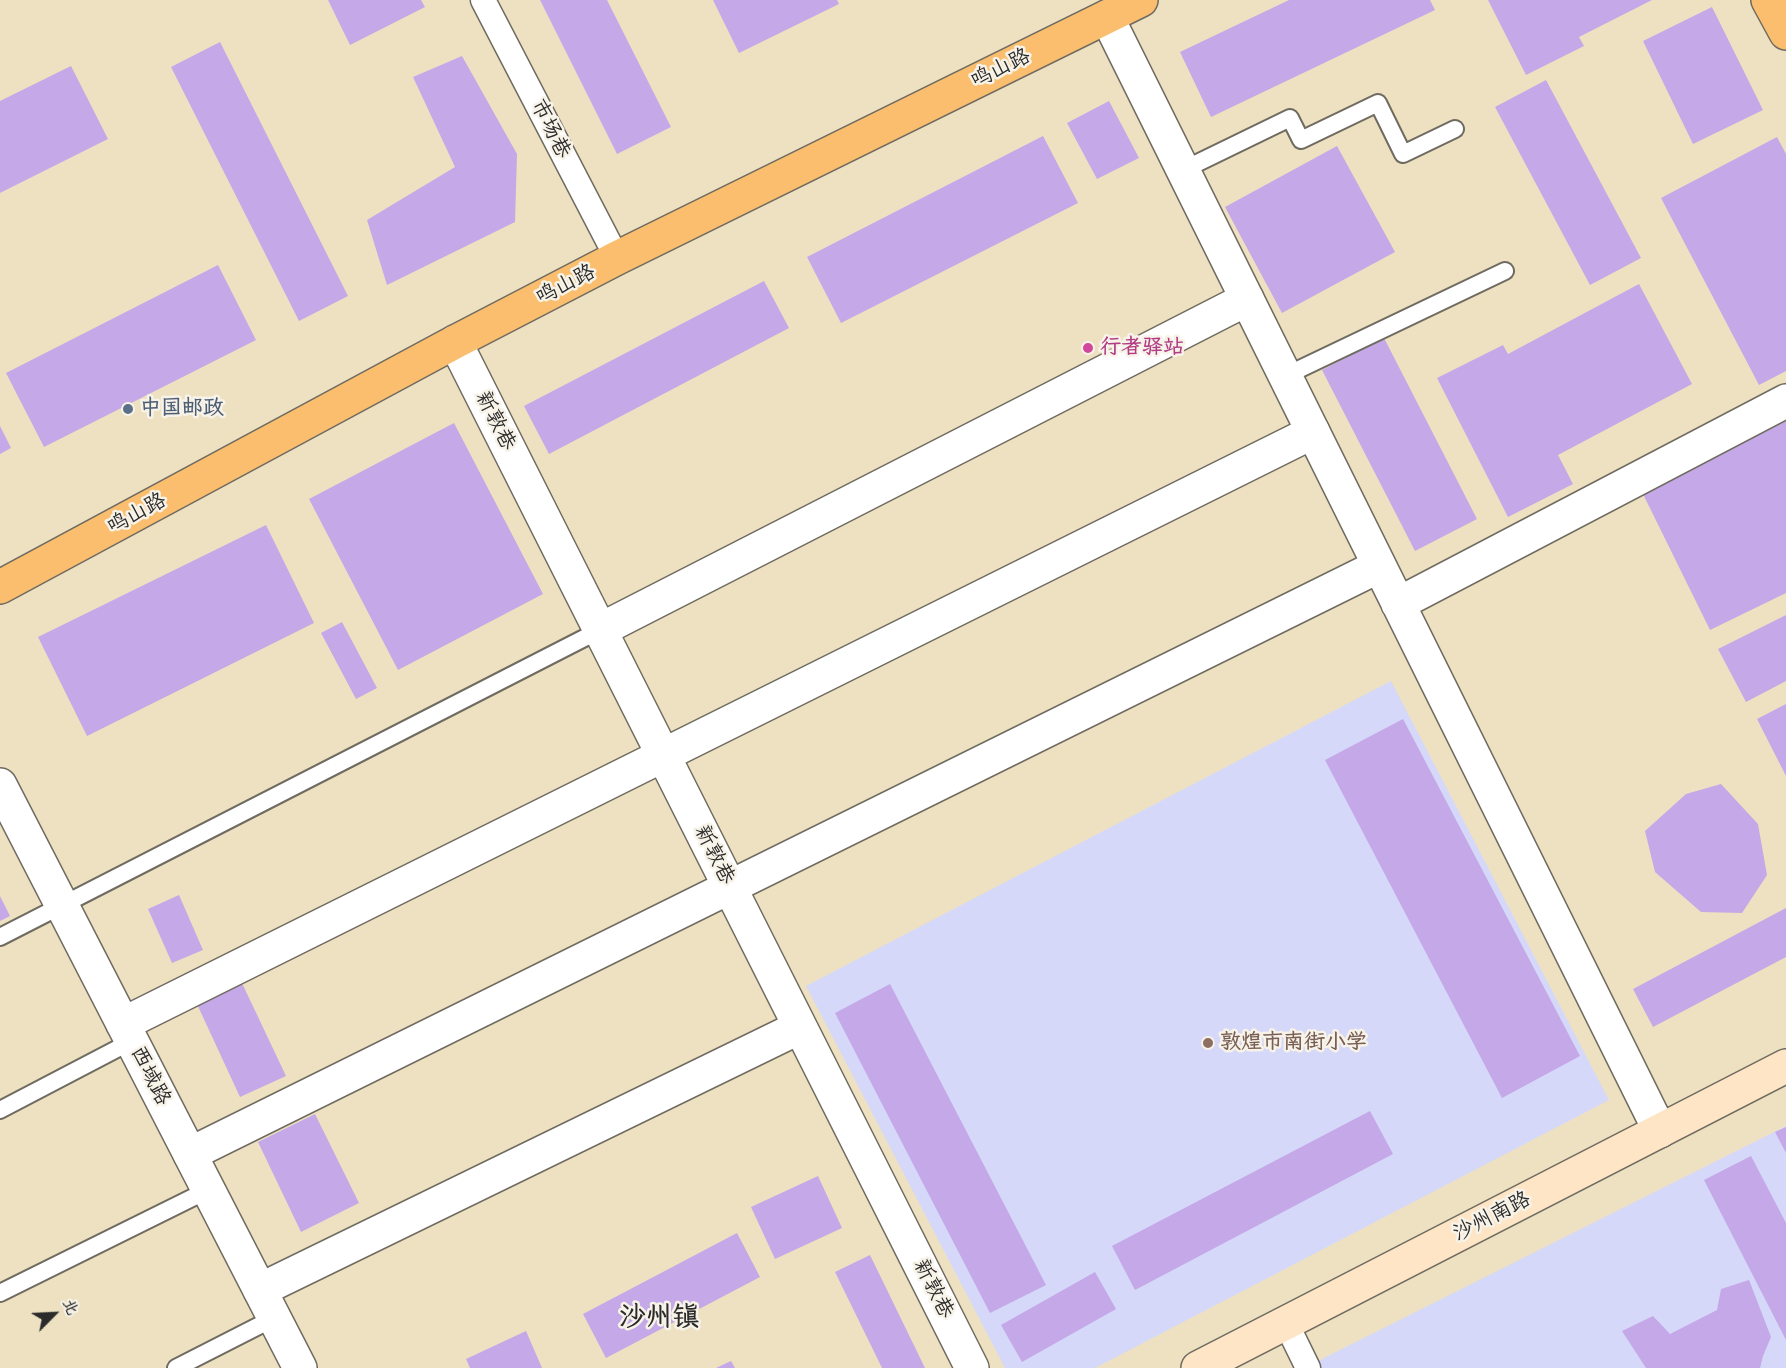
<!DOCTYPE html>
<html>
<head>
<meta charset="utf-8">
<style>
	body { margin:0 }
	#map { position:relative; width:1786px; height:1368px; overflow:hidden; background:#ede1c2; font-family:Sriracha,"LXGW WenKai TC",sans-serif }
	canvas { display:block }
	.north { position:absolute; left:24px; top:1284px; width:60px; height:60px; -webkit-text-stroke:4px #f7f3e8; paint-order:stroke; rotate:66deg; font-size:16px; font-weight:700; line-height:24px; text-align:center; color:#2b2b2b }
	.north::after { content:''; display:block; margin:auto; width:21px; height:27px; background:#2b2b2b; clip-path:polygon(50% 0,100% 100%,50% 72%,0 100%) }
</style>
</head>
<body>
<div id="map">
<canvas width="1786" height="1368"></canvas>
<div class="north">北</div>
</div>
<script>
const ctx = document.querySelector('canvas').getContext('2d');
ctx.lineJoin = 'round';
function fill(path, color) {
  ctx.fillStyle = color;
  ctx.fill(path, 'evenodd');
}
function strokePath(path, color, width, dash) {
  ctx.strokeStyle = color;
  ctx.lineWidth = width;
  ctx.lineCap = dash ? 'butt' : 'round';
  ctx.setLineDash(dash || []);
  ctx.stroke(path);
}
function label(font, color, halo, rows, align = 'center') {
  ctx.font = font + ' Sriracha,"LXGW WenKai TC",sans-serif';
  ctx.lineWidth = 5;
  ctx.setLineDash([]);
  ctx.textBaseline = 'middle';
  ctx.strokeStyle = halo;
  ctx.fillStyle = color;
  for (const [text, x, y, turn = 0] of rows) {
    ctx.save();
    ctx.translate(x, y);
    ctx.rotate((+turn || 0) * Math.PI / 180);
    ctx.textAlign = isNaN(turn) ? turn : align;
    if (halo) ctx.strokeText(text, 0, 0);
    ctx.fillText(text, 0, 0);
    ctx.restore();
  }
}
fill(new Path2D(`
	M1391,681L1609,1100L1095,1368H1005L806,986Z
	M1786,1126V1368H1304Z`), '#d5d8f9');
fill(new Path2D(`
	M328,0H421L425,7L350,45Z
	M540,0H607L671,127L617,154Z
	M713,0H837L839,4L739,53Z
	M1289,0H1430L1435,10L1211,117L1180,52Z
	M1488,0H1652L1579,37L1584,46L1526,75Z
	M1712,7L1763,110L1693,144L1643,41Z
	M220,42L348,296L299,321L171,67Z
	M462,56L517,154L515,222L387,285L367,220L455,167L413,77Z
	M71,66L108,139L0,193V101Z
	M1546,80L1641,258L1590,285L1495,107Z
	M1109,101L1139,158L1097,179L1067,123Z
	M1043,136L1078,203L841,323L807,257Z
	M1777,137L1786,154V371L1759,385L1661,198Z
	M1337,146L1395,252L1282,313L1225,207Z
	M218,265L256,340L44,447L6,373Z
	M764,281L789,328L549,454L524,406Z
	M1639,284L1692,384L1558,455L1573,484L1508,517L1437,378L1503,345L1508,354Z
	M1384,338L1477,519L1415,551L1322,370Z
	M1786,421V593L1710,630L1642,492Z
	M454,423L543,594L398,670L309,499Z
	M0,426L11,448L0,454Z
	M266,525L314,623L87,736L38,637Z
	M1786,615V681L1746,702L1718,649Z
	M342,622L377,688L356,699L321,633Z
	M1786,704V776L1757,719Z
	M1403,719L1580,1056L1502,1098L1325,760Z
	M1721,784L1758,824L1767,875L1742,913L1701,912L1655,872L1645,831L1686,794Z
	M179,895L203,950L172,963L148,909Z
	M0,896L10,916L0,921Z
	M1786,908V957L1653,1027L1633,989Z
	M241,981L286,1076L240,1097L196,1002Z
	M890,984L1046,1285L990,1313L835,1013Z
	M1370,1111L1393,1154L1135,1290L1112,1246Z
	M315,1114L359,1203L301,1232L258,1142Z
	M1786,1127V1153L1775,1132Z
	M1751,1156L1786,1223V1340L1704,1180Z
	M818,1176L842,1228L775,1259L751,1207Z
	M737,1233L760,1277L606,1358L583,1314Z
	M870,1255L925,1368H882L835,1272Z
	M1095,1272L1116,1309L1022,1362L1001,1325Z
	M1749,1280L1771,1337L1763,1356L1760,1368H1646L1622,1331L1653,1316L1670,1334L1717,1310L1721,1289Z
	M526,1331L542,1368H470L466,1359Z
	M731,1361L735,1368H716Z`), '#c4a8e7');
const service = new Path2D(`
	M1183,170L1290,118L1301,140L1378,103L1403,154L1455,129
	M1285,376L1505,271
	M0,937L600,630
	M0,1110L132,1041
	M0,1293L208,1190
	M176,1368L274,1318`);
const pedestrian = new Path2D(`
	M483,0L617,258
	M1286,1323L1308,1368`);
const minor = new Path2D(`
	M455,342L972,1368
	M600,630L1247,299
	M123,1024L1313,432
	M190,1154L1379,566
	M260,1290L800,1027`);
const tertiary = new Path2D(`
	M1107,17L1660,1131
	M1398,604L1786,401
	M0,785L300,1368`);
const secondary = new Path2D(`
	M1198,1368L1786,1066`);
const primary = new Path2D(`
	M0,587L455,342L617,258L1141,0`);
const trunk = new Path2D(`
	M1768,0L1786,33`);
strokePath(service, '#6f6b60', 20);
strokePath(pedestrian, '#6f6b60', 27);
strokePath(minor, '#6f6b60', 36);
strokePath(tertiary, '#6f6b60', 36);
strokePath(secondary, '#6f6b60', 36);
strokePath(primary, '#6f6b60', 36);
strokePath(trunk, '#6f6b60', 36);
strokePath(service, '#fff', 16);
strokePath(pedestrian, '#fff', 24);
strokePath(minor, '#fff', 33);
strokePath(tertiary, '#fff', 33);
strokePath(secondary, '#fde5c5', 33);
strokePath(primary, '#fabe6e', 33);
strokePath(trunk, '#fabe6e', 33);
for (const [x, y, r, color] of [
	[1088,348,6,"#d1479c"],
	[128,409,6,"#5c6f8a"],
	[1208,1043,6,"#8d6e63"]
]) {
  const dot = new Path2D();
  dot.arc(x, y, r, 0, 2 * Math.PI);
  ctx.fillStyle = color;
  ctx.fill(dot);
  strokePath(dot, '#f7f3e8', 2);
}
label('21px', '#2b2b2b', '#f7f3e8', [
	["鸣山路",1001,69,-26],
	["市场巷",550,129,63],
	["鸣山路",566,285,-27],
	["新敦巷",495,421,63],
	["鸣山路",137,514,-28],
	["新敦巷",714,855,63],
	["西域路",150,1076,63],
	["沙州南路",1492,1217,-27],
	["新敦巷",933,1289,63]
]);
label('bold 21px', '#b23c85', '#f7f3e8', [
	["行者驿站",1100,348]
], 'left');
label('bold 21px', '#4e5e75', '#f7f3e8', [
	["中国邮政",140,409]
], 'left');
label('bold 21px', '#785e54', '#f7f3e8', [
	["敦煌市南街小学",1220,1043]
], 'left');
label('bold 27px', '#2b2b2b', '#f7f3e8', [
	["沙州镇",659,1318]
]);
</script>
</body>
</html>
